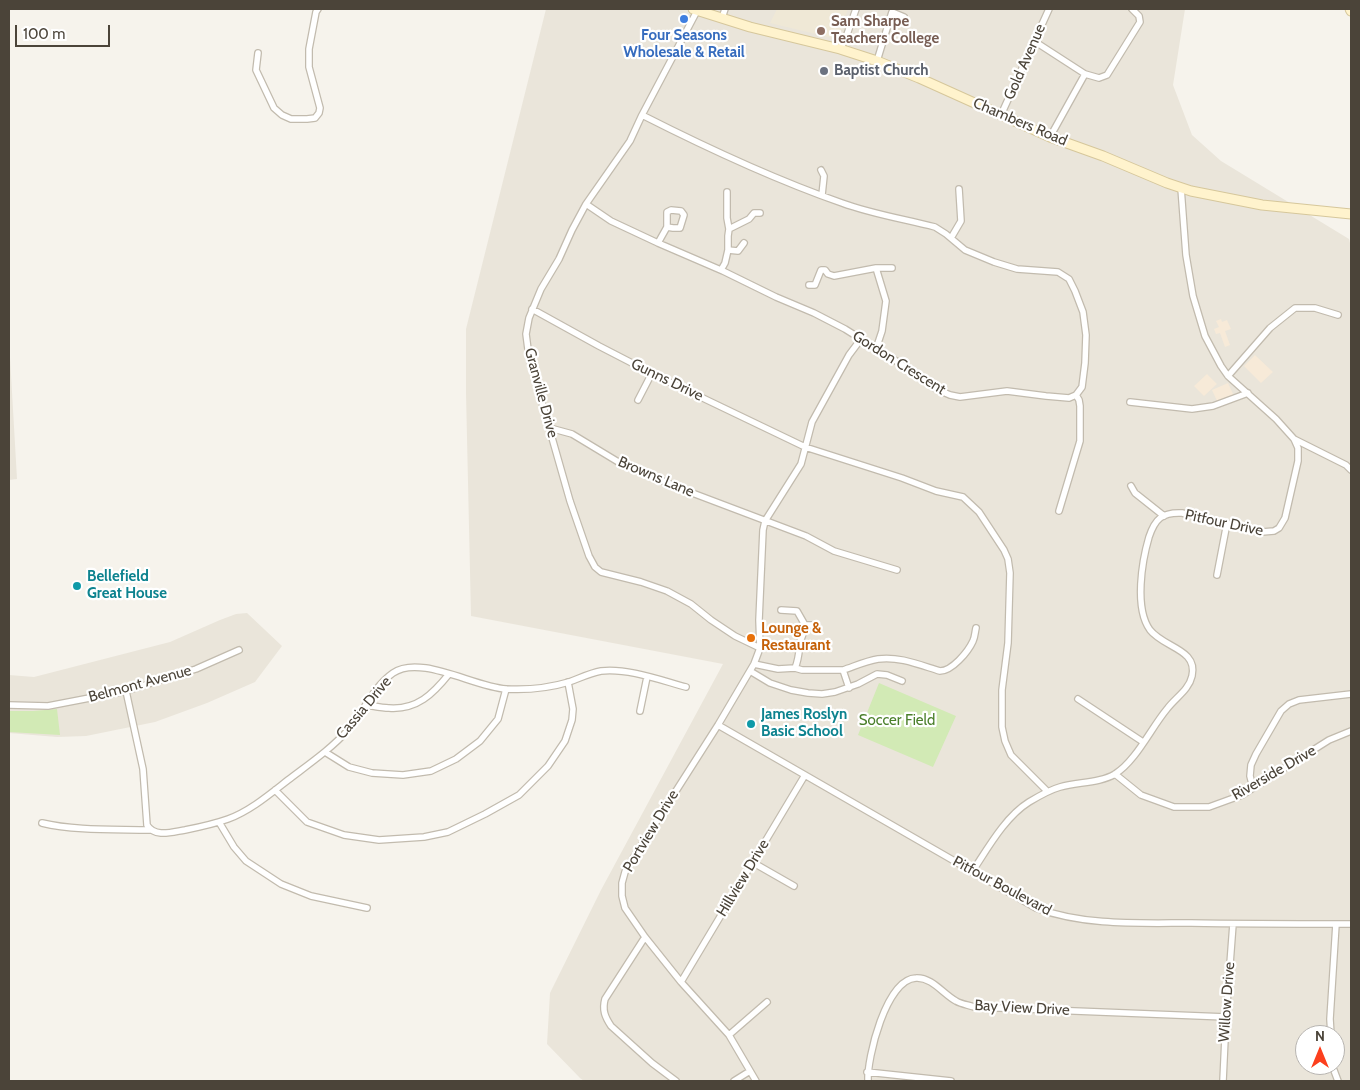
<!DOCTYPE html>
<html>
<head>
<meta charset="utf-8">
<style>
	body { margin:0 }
	#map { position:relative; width:1360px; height:1090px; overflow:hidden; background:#f6f3ec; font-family:Cabin,sans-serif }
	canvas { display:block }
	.frame { position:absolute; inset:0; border:10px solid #4b4439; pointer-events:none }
	.north { position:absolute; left:1295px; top:1025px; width:50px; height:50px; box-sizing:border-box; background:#fff; border:1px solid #b7b4b0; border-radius:50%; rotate:0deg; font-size:14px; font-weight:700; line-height:20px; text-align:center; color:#4b4439 }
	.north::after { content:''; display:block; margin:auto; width:18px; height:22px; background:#fc3f1d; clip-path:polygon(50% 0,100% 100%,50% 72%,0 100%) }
	.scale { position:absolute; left:15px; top:25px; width:95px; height:22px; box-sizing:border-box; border:2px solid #4b4439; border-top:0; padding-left:6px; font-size:15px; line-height:18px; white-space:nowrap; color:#4b4439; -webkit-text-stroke:4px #fff; paint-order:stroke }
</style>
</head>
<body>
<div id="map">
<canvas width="1360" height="1090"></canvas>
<div class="frame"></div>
<div class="north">N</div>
<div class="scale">100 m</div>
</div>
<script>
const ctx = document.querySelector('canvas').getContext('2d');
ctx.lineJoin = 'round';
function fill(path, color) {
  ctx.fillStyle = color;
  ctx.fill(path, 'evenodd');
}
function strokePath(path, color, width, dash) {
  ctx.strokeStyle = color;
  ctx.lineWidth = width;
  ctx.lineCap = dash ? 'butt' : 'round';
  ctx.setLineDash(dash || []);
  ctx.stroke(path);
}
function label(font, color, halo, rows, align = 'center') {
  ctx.font = font + ' Cabin,sans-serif';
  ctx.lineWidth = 4.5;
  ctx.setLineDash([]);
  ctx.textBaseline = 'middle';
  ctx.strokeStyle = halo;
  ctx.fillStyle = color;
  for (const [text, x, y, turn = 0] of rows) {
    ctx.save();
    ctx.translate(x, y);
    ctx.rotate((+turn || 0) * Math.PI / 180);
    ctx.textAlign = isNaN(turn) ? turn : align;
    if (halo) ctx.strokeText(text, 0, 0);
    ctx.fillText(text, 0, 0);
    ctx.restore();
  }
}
fill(new Path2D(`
	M546,9H1185L1173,85L1192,135L1221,161L1349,239L1351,247V1081H584L580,1078L547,1044L550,993L601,890L723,664L471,616L466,393V329ZM1305,1035H1335V1065H1305Z
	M9,340L17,479L9,480Z
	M247,613L282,646L255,682L207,703L155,722L86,736L57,737L9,733V675L34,677L170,642L220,620L236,614Z`), '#eae5da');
fill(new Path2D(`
	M1221,319L1222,322L1227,320L1231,329L1225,331L1230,345L1225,347L1220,333L1216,334L1214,329L1219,327L1216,321Z
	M1255,355L1273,372L1261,383L1244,366Z
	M1207,374L1217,384L1204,396L1194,386Z
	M1228,383L1234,396L1218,403L1212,390Z`), '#f7ead8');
fill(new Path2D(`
	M777,9H848L837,39L770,23Z`), '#efe8d6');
fill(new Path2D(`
	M879,683L956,716L933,767L858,735Z
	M57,709L60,735L9,732V711H33Z`), '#d2eab5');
const street = new Path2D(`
	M697,11L642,115L630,141L586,204L572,230L559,259L541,289L529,318L526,334L529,357L570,501L589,556L595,567L601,572L641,582L667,591L691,604L711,620L735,636L760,648
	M722,18L725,9
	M1034,41L1085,74L1099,78L1107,75L1140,22L1139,16L1132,9
	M840,49L845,40L856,9
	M258,53L256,70L274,108L282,115L291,119H307L315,118L319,113L320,108L309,67V49L316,12L318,9
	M877,61L892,12L904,17
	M1001,115L1049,9
	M1050,137L1085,74
	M821,170L824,176L822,195
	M727,192V218L729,229
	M586,204L611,221L658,243L723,271L776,297L814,313L845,329L904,366L936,389L950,395L960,397L1007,391L1046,396L1069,398L1076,395L1082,387L1085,363L1086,335L1083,312L1075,291L1069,279L1058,272L1017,269L994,262L965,250L946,234L935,227C904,219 872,214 842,203C773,179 707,148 642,115
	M951,238L961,221L959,189
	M658,243L667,227L673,228H680L684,215L681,211L671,210L667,212V227
	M728,250V236L729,229L749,219L754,213H760
	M876,268H892
	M721,270L725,263L728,250L738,251L744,243
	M809,285H815L821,270H825L828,274L834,276L876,268L886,301L882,331L876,349
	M532,309L599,346L659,377L805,447L902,478L936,491L963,497L979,512L1004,550L1008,559L1010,573L1008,643L1002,690V727L1005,741L1011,755L1047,791
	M1228,376L1270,328L1295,308H1315L1338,315
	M638,400L652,373
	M1130,402L1192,409L1213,406L1248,393
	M550,428L572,434L620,463L687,491L806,536L834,551L897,570
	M1294,439L1346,465L1351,470
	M1131,486L1135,493L1164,516
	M1059,511L1080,441V406L1079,400L1076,395
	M1217,575L1227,523
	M781,610L797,611L805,625
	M754,664L778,669L795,668L802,670H843
	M795,668C799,659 799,651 800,642C802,636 805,631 805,625H817
	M750,671L770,683L791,690L808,693L822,694L835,692L858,684L877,674L887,675L902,681
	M849,688L843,670C855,666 866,661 878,659C899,656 920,665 940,671C952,671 968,652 973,641C975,637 975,632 976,628
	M126,691L143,769L147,825C155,838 172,832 185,830C200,827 214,824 228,819C250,811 270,794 288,780C309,764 331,749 349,729C364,711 373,687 393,673C420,654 474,687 506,689C526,690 549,688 569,682C580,678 590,673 601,671C628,668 660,680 686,687
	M1078,699L1143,742
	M9,705L48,706L126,691L196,669L239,650
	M366,705C373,706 382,708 389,708C417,710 433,694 449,674
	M640,711L647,677
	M718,725L1036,908C1085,926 1139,923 1191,923C1244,924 1298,924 1351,924
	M325,752L349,767L372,773L403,775L431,771L456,759L480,741L498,719L506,689
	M1115,774L1141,795L1174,807H1209L1242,795L1329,740L1351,731
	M1253,788L1250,776L1251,765L1256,754L1281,711L1289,704L1299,700L1351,694
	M275,790L307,822L344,835L379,840L424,837L448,832L485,814L519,795L548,766L565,741L572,720L573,709L568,682
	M219,822L234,847L246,861L281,884L311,896L367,908
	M42,823C75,831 116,829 150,830
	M752,862L794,886
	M972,872C988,848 1005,817 1029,802C1039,796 1049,790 1060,787C1078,782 1100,783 1115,774C1136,761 1151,728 1167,709C1175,698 1189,690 1192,676C1198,649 1164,648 1150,630C1134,608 1142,561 1149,537C1155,519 1162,512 1182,513L1262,532L1274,531L1279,528L1285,518L1298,461V448L1294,439L1276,419L1228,376L1221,366L1205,336L1193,296L1186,255L1181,188
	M645,937L605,999C602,1010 605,1017 611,1026L652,1063L676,1081
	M681,982L805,775
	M729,1035L767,1002
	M1331,1035L1330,1019L1336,924
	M1332,1065L1338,1081
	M867,1072L951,1081
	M734,1081L750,1071
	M756,1081L729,1035L681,982L645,937L625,908L622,896V883L625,872L632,860L718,725L754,664L760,648L759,620L763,530L765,521L801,464L812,422L849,355L861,339
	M868,1081C867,1058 886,979 916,978C932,977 943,994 956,1001C961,1004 968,1005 974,1007L1226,1017
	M1223,1081L1226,1017L1233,924`);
const secondary = new Path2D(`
	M693,9L750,27L840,49L877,61L919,78L1050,137L1103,156L1167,183L1191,191L1262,205L1351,214
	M1350,9L1351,11`);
strokePath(street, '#c2bbae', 8);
strokePath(secondary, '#d6c79b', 11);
strokePath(street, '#fff', 5.5);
strokePath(secondary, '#fff3cd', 9);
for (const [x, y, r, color] of [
	[684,19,5,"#3f7fe0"],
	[821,31,5,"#8d6e63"],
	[824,71,5,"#6b7280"],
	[77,586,5,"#0f9aa8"],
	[751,638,5,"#e8710a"],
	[751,724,5,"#0f9aa8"]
]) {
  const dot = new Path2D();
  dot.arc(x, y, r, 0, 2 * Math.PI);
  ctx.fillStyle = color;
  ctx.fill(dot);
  strokePath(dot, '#fff', 2);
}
label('bold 15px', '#785e54', '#fff', [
	["Sam Sharpe",831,22],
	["Teachers College",831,39]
], 'left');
label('bold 15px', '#366cbe', '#fff', [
	["Four Seasons",684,36],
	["Wholesale & Retail",684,53]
]);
label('15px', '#4b4439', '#fff', [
	["Gold Avenue",1025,62,-66],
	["Chambers Road",1020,122,23],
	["Gordon Crescent",899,363,32],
	["Gunns Drive",667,380,26],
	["Granville Drive",541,393,75],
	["Browns Lane",656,477,23],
	["Pitfour Drive",1224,523,12],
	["Belmont Avenue",140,684,-15],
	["Cassia Drive",364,708,-50],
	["Riverside Drive",1274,773,-30],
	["Portview Drive",651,831,-59],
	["Hillview Drive",743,878,-59],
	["Pitfour Boulevard",1002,886,28],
	["Willow Drive",1227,1002,-86],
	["Bay View Drive",1022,1008,3]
]);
label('bold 15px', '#5b616d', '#fff', [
	["Baptist Church",834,71]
], 'left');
label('bold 15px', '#0d838f', '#fff', [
	["Bellefield",87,577],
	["Great House",87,594],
	["James Roslyn",761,715],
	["Basic School",761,732]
], 'left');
label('bold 15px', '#c56008', '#fff', [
	["Lounge &",761,629],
	["Restaurant",761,646]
], 'left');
label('15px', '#4a7f2a', '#fff', [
	["Soccer Field",897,721]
]);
</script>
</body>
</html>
